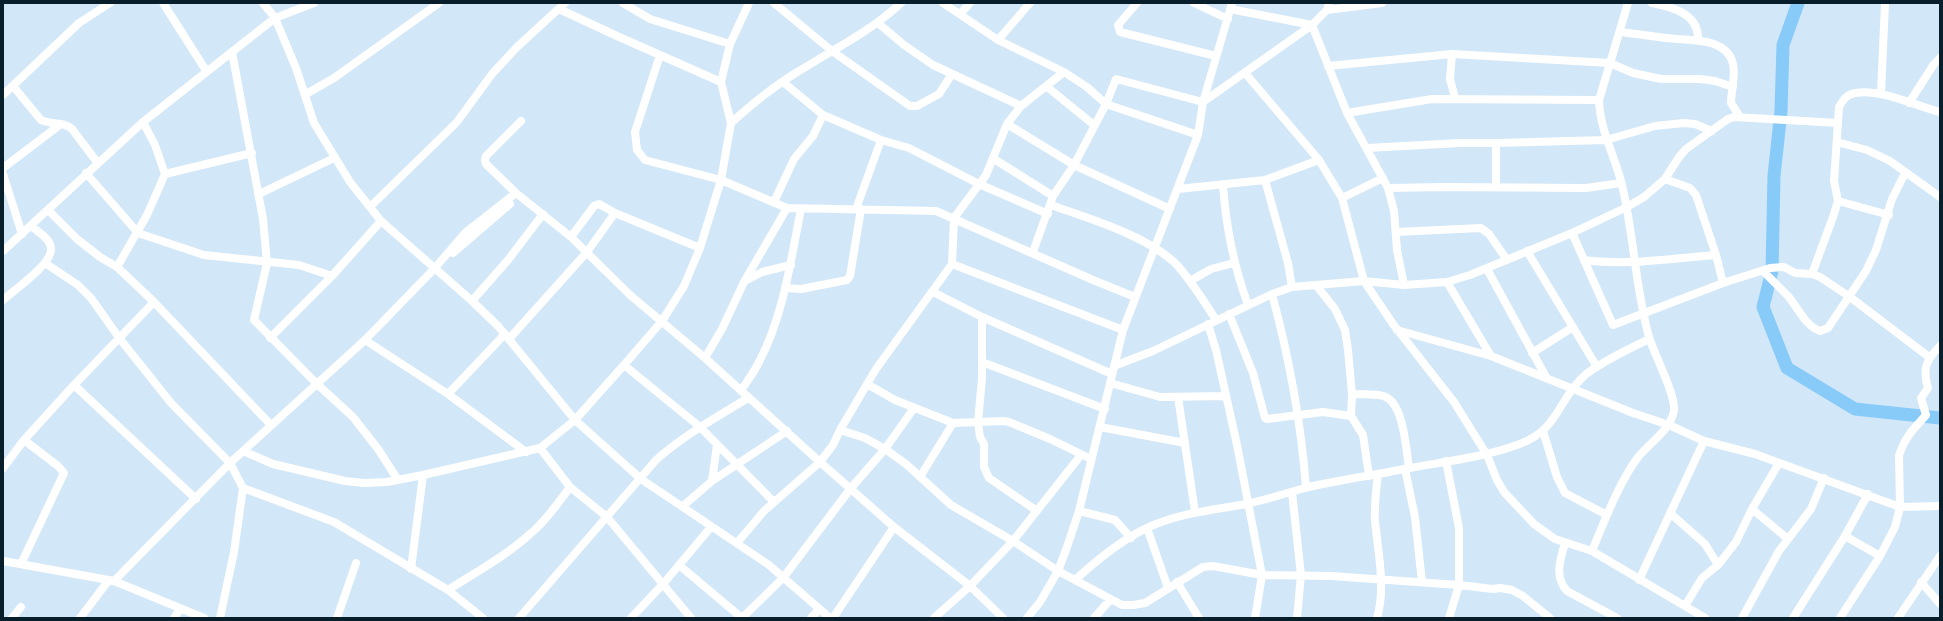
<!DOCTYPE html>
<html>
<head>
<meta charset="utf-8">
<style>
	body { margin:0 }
	#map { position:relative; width:1943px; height:621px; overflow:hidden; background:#d2e7f7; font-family:"Fira Sans Condensed",sans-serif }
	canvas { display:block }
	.frame { position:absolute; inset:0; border:4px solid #081e2b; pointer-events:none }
</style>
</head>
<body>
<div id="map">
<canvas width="1943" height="621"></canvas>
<div class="frame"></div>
</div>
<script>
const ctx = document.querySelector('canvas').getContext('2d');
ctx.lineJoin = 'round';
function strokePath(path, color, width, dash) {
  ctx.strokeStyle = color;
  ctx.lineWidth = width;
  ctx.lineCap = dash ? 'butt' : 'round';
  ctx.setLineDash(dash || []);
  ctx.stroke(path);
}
strokePath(new Path2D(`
	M1798,3L1783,45L1781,111L1774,176L1772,271L1763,307L1787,368L1855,409L1940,418`), '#88cbf9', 13);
strokePath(new Path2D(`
	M163,3L207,72
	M263,3L275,18L296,68L314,123L350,182L381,221L472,301L498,326L575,420L641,479L769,565L830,618
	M623,3L650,19L730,44
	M774,3L832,51L910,106H917L939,94L952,74
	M943,3L998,40L1064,72
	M1137,3L1118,25L1120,32L1216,56
	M1194,3L1228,19
	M1652,3C1673,7 1699,14 1698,40
	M559,9L617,36L721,82
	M1230,9L1312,25L1347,113L1388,188L1394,211L1397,250L1404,285
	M1327,10L1382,3
	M960,14L970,3
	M878,23L904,45L933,65L1021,106L1064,72L1087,87L1106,104L1116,79L1203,102L1312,25L1327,10L1329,3
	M1621,32C1636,34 1651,36 1666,38C1687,41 1727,36 1733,64C1736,77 1731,90 1731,103L1740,117
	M998,40L1030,3
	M232,52L263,219L267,263L254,320L317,384L353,417L378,449L398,480
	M1452,54L1450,79L1455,98
	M660,55L635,132L637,150L645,160L721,180L787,208L936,211L1093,280L1135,297
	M1328,66L1452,54L1610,63L1633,73L1661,79H1700L1715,81L1733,87
	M1245,73L1319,160L1342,198L1364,281L1393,324L1454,402L1487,455L1497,480L1504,492L1534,524L1555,539L1592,551L1705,618
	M13,86L41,120C51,125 63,121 72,129L97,162
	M1046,86L1094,125
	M306,94L334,78L439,3
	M1881,94L1885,3
	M3,95L79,23L110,3
	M1909,103L1934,64L1940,58
	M1021,106L1007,124L986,175L954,218L952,264L1123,330
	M1347,113L1432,99L1599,100
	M823,115L881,140L909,148L979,184L1048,214
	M521,121L486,156L485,160L486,164L516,193L571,237L630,295L705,358L820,462L894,527L970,586L1003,618
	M731,123L721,82L730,44L749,3
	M1007,124L1074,165L1170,209
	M1837,142L1867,150L1890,161L1940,197
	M1496,143V187
	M1367,148L1460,143H1496L1606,140L1655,126L1684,123L1695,124L1712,131
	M994,159L1053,196
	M3,168L61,124
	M86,173L138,233L204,255L299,265L332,276
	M3,174L22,234
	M165,174L252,153
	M1665,179L1690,188L1696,195L1716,255L1723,283
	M1265,180L1288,263L1292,287
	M1223,185C1226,228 1233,264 1248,305
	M1388,188L1445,187L1586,188L1621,183
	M1178,189L1265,180L1319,160
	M259,194L334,158
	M1342,198L1383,178
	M1838,201L1889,215
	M774,202L794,159L813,136L823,115L783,82
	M1051,205C1090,219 1148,236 1177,265C1192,282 1204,301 1216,320
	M370,207L457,122L492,74L517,47L565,3
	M856,209L881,140
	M48,210L77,239L100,257L117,267L154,302L270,424
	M1396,232L1481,228L1489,234L1507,260
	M1572,233L1613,325L1723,283L1770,268L1784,267L1795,273L1812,274L1820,277L1850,297L1929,357
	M571,237L594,206L599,204L615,213L700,248
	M3,251L143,122L275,18L314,3
	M1527,251L1597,367
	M1033,252L1053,196L1074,165L1106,104L1198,135
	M453,253L510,204
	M1584,260C1628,266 1673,258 1716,255
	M45,263L78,285L91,298L120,339L171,403L230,463L243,488L234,552L220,618
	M117,267L147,215L165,174L155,145L143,122
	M1487,269L1546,377
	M1763,271C1771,279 1779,287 1787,295C1798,307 1804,325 1820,331L1828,328L1866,271L1876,250L1892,199L1905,173
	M1812,274L1833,217L1838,201L1834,181L1839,107C1843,100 1847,94 1855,93C1880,88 1916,106 1940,112
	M745,281L762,272L791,265
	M1190,281L1211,269L1234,263
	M1447,282L1491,356
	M1316,285L1335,309L1345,330L1348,350L1352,394L1351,416L1363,435L1369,476
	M785,288L801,289L847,280L850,276L861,209
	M933,292L982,317L1112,374
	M1272,294C1289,357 1301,422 1306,488
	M3,300C14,290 52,264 51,249C51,239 38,232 31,226
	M472,301L508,260L543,214
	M1229,314L1253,373L1265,418L1267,419L1323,412L1351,416
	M982,317V378L978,422L980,437L984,444V467L989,478L1037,511
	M1208,324L1216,350L1237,445L1262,575L1255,618
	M1397,330L1491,356L1633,413L1669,425L1704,441L1755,454L1900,507L1940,506
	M270,338L332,276L381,221
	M509,339L587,252L615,213
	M365,340L448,394L526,452
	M1532,353L1573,327
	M705,358L722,329L744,282L787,208
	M982,362L1105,409
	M624,365L700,427L774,502
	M1114,366L1153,351L1272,294L1292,287L1364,281L1404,285L1447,282L1470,275L1572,233L1627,207L1644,197L1665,179L1679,157L1686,149L1728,119L1734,117L1838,123
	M1110,383L1160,397L1226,396
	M867,384L895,400L953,423L1004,421L1009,422L1050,439L1091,459
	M74,385L196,499
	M741,391C747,381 755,371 760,360C784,314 791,258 801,209
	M448,394L505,334
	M1352,394C1362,395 1373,393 1383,396C1404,401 1406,450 1409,468
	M1178,397L1195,512
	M1100,427L1185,443
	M840,430L865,438L885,449L906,464L951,505L1013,541L1058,571L1122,605H1133L1145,603L1203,567L1213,566L1262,575L1331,576L1459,585L1493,589L1500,588L1512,590L1523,596L1550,618
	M1543,431L1557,477L1565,493L1607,515
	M540,448L570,487L607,517L691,618
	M243,451L273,464L345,481L364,483L387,482L423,475L540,448L575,420L624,365L662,321L684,286L700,248L721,180L731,123C753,103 778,83 804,68C838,47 872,30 901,3
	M1446,461L1459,528V585L1449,618
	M3,468L24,440L74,385L154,302
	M1405,469L1415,517L1422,582
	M920,477L953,423
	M712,481L717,445
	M243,488L334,522L448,590L483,618
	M1292,492L1301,575L1297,618
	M683,506L712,481L787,431
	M1752,509L1788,539
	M1079,511L1115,520L1131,538
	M1670,513L1705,544L1718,565
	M1147,528L1168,588
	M1845,536L1880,556
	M737,543L764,511L820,462L833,445L840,430L876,369L952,264
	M1565,543C1560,560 1554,577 1567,591L1617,618
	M1592,551C1604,522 1620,480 1639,456C1651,442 1670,430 1674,411C1676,395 1654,354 1649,337C1635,287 1634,235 1622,185C1615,156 1600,131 1599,100L1628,3
	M3,561L114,581L204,618
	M21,564L64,473L58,466L24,440
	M679,565L742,618L783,578L851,488L885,449L914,408
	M411,569L423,475
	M1076,579C1097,560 1122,539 1149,527C1180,513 1213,510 1246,504C1266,500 1286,493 1305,488C1337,480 1371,476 1404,469C1441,462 1481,458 1517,445C1560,430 1556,401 1585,375C1602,361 1629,349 1649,339
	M1639,580L1704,441
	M114,581L230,463L365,340L434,269L465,233L516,193
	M1177,582L1199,618
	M1921,582L1940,604
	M448,590C476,572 506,556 530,534C546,521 558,503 570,487
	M1685,606L1702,578L1718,565L1736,542L1752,509L1779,463
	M12,618L21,607
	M80,618L109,580
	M174,618L180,609
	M337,618L356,563
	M519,618L656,460C684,435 717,417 748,398
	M631,618L664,583L711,527
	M811,618L819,609
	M833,618L894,527
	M934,618L970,586L1013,541L1081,455
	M1027,618L1040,602L1058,571L1067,547L1079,511L1123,330L1198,135L1203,102L1232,3
	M1094,618L1110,600
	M1377,618C1386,587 1378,552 1375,521C1374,506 1376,490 1378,475
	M1742,618L1779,551L1811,509L1824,478
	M1793,618L1845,536L1868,494
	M1840,618L1880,556L1895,527L1900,507L1899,455L1904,443L1911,432L1926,415L1921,398L1928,388C1922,369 1926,360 1940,346
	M1898,618L1940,556`), '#fff', 8);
</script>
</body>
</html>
